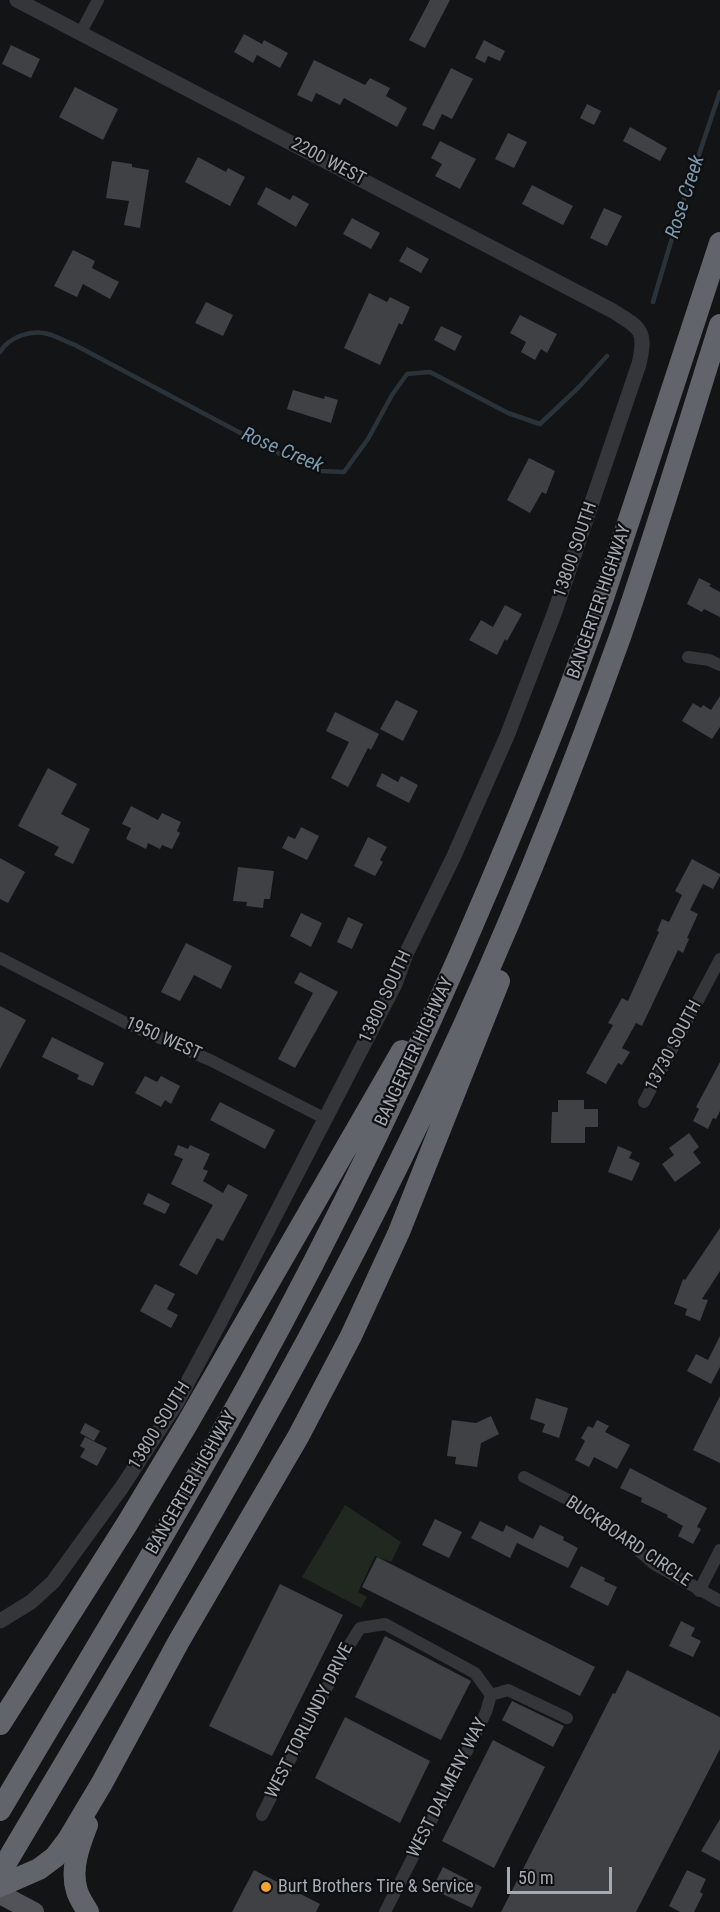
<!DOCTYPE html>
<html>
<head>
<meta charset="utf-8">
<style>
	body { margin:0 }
	#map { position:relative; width:720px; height:1912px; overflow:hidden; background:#131415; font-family:"Roboto Condensed",sans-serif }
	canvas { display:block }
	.scale { position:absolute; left:507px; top:1867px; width:105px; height:27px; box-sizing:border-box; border:3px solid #a5abb5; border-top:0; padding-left:8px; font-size:18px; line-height:21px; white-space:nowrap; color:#a5abb5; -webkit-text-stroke:4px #0e0f10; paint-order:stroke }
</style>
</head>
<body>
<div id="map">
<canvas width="720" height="1912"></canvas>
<div class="scale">50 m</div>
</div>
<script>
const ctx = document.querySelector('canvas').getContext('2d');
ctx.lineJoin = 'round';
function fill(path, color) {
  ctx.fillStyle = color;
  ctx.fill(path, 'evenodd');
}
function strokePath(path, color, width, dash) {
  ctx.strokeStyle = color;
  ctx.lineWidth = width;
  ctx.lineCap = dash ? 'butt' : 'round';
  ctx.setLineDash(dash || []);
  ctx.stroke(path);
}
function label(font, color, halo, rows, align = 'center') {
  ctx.font = font + ' "Roboto Condensed",sans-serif';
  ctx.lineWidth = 4.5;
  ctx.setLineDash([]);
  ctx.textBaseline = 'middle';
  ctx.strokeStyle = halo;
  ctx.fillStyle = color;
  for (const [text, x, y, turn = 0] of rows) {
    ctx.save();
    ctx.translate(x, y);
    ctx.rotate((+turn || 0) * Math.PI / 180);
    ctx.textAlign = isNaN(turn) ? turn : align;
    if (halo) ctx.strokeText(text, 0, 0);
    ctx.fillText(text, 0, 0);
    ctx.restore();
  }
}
fill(new Path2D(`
	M345,1505L401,1542L391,1562L375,1556L358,1592L367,1597L361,1608L302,1577Z`), '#202820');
strokePath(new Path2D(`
	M653,302L681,208L720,92
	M0,352C9,337 31,329 48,334C57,336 66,342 75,345L280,454L320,471L344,472L368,439L392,395L407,374L430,372L508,413L540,424L579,387L607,356`), '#2a3339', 4.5);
fill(new Path2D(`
	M430,0H450L425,48L409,40Z
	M244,34L262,44L264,40L288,53L280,68L257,55L253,63L234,52Z
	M484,40L505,51L500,61L488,56L485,63L475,58Z
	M11,45L40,59L31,78L2,64Z
	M314,60L365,85L370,78L390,88L386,96L407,108L397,127L344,98L340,105L316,93L312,102L297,95Z
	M451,68L473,79L452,119L442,114L434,130L422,125Z
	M75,87L118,109L103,140L59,117Z
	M587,104L601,111L594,125L580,118Z
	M630,127L667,148L660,161L623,141Z
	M508,133L527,142L514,168L495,159Z
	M440,141L476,159L460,189L435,176L442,164L431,158Z
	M198,157L226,172L228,168L245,177L230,206L185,182Z
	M112,161L132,164V167L149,170L140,228L124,225L129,201L106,198Z
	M532,185L573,206L563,225L522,204Z
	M266,187L290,200L293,195L309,204L296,227L257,204Z
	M604,208L622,216L607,246L590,238Z
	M352,218L380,233L371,249L343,234Z
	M407,247L429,259L421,273L399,261Z
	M73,250L95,261L92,268L119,282L110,299L83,284L77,297L54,286Z
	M369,293L387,302L390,297L410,307L402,325L399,323L380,365L344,348Z
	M206,302L233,315L223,336L195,323Z
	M520,315L557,334L547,353L541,349L535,360L521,352L526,342L510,333Z
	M441,326L462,336L455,351L434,340Z
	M293,390L324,399L325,396L338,400L331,423L287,409Z
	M529,458L555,471L546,494L542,492L530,513L507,500Z
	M699,578L711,584L709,586L720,592V617L704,609L702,612L687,604Z
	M505,605L522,614L507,641L505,639L497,655L469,640L481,620L493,627Z
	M720,696V727L712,739L682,721L693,703L701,708L703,705L711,710Z
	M396,700L418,711L403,741L380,729Z
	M335,712L379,734L371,750L368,748L348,787L331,778L349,742L326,731Z
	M48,768L77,784L61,814L90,829L73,864L54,855L59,847L18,826Z
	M382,773L398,782L401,776L418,785L409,803L376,786Z
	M131,806L158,820L162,813L181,822L177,831L180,833L172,849L162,845L160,849L148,843L146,849L126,839L131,828L122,824Z
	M301,827L319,836L307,860L282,848L288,836L295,839Z
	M368,837L387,847L380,860L383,862L375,876L354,866Z
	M0,858L25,872L8,903L0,899Z
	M692,859L720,874V876L713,889L703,884L690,910L698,914L687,938L689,939L683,953L678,950L642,1026L636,1023L622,1048L630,1052L622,1065L618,1063L606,1084L586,1073L613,1025L608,1023L622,998L628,1001L659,932L657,931L662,919L669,922L682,895L675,891Z
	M238,867L274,871L270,899H264L263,908L246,906L247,902L233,901Z
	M301,913L322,923L311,947L290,936Z
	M348,917L363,924L352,949L337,942Z
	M186,943L232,966L221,989L194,975L180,1001L161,992Z
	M300,972L338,992L295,1068L278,1059L313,993L294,983Z
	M0,1006L26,1020L0,1069Z
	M52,1037L104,1063L93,1086L77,1079L79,1075L42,1057Z
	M720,1062V1111L716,1119L713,1118L708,1129L693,1121L699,1109L696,1107Z
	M145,1076L157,1082L161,1076L180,1086L171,1104L165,1100L161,1107L135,1093Z
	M558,1100H584V1109H598V1127H585V1143H551L552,1112H558Z
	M220,1102L275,1130L265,1149L210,1120Z
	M689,1133L699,1147L693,1152L701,1163L675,1182L662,1164L674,1155L669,1148Z
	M178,1145L188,1149L190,1145L210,1154L203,1169L208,1171L203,1181L223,1193L228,1184L248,1195L223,1241L217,1238L197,1275L179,1265L213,1205L171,1184L183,1159L174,1155Z
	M618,1146L632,1152L629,1158L640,1163L632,1181L608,1172Z
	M148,1193L170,1204L165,1214L143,1204Z
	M720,1228V1271L702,1299L708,1300L700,1321L685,1315L687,1309L674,1304L683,1279L685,1280Z
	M155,1284L175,1294L167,1309L178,1315L171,1328L140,1311Z
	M720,1336V1367L711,1384L687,1371L696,1354L708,1360Z
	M720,1396V1463L693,1450Z
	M536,1398L568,1408L559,1438L542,1432L545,1424L530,1419Z
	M491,1416L499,1434L481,1443L477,1467L455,1464L456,1457L447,1456L452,1420L476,1423Z
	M597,1420L609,1426L605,1432L630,1445L617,1469L594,1457L589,1467L575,1460L585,1441L581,1438L588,1426L593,1428Z
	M85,1423L100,1431L94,1441L80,1433Z
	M85,1437L107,1448L97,1466L80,1457L85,1449L80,1446Z
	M630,1468L707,1508L697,1527L701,1529L693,1544L678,1536L683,1526L667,1517L668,1515L641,1502L642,1498L620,1488Z
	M435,1519L462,1532L449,1558L422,1545Z
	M480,1521L503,1532L506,1525L533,1539L540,1525L564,1537L563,1540L578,1548L568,1568L517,1543L510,1558L471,1538Z
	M377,1557L595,1667L580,1696L362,1587Z
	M581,1566L605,1578L604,1581L617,1587L608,1606L570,1587Z
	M280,1584L343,1615L272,1756L209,1726Z
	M681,1621L695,1628L691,1636L701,1641L693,1657L669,1646Z
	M385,1636L471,1681L441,1740L355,1697Z
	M627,1670L720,1717V1749L636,1912H501L613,1693L615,1694Z
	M512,1701L564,1726L553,1747L502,1720Z
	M345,1717L430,1761L400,1823L315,1778Z
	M493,1740L545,1767L494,1868L442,1841Z
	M720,1819V1861L701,1851Z
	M443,1867L482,1887L472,1908L432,1889Z
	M254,1870L320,1904L316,1912H232Z
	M687,1870L706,1879L700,1892L703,1894L694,1912H680L669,1906Z`), '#3f4145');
strokePath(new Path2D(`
	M81,32L98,0
	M688,657L709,660L720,665
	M0,958L124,1022L212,1061L326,1119
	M644,1102L720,959
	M524,1477L582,1507L615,1530L654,1564L720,1601
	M699,1591L720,1550
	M262,1815L345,1652L360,1628L385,1624L475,1673L491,1695L508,1690L567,1718
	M385,1912L477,1731L486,1712L491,1695`), '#34363a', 12);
strokePath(new Path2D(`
	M0,1621L31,1602L53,1582L122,1487L176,1404L220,1322L395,984L406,954L454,856L507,736L554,614L639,364C647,330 640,328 613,311L17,0`), '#34363a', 15);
strokePath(new Path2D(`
	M0,1894L34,1912`), '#515359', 20);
strokePath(new Path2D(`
	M0,1724L127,1524L187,1424L402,1051
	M0,1810C84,1668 170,1527 250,1382C338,1222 417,1057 488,889C529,793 568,696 603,598C643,480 681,361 720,243
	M87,1825C79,1846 70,1869 77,1891C79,1898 84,1905 88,1912
	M0,1873C155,1611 313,1351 441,1075C508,932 567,785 620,637C656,534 687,429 720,325
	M0,1886L39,1869L55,1857L68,1840L102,1783L179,1641L298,1437L351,1336L399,1232L499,981`), '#61646b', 22);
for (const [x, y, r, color] of [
	[266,1887,6,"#f0a431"]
]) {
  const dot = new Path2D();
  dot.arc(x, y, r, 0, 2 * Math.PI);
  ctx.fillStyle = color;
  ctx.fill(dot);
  strokePath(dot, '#0e0f10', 2);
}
label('18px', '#a5abb5', '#0e0f10', [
	["2200 WEST",328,162,28],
	["13800 SOUTH",576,550,-71],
	["BANGERTER HIGHWAY",600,602,-71],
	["13800 SOUTH",386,997,-65],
	["1950 WEST",163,1039,24],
	["13730 SOUTH",674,1046,-62],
	["BANGERTER HIGHWAY",415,1052,-65],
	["13800 SOUTH",160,1426,-58],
	["BANGERTER HIGHWAY",192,1483,-60],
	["BUCKBOARD CIRCLE",628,1542,34],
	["WEST TORLUNDY DRIVE",310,1721,-63],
	["WEST DALMENY WAY",448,1788,-63]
]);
label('18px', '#a5abb5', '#0e0f10', [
	["Burt Brothers Tire & Service",278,1887]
], 'left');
label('italic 20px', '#7c9bb0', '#0e0f10', [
	["Rose Creek",686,197,-72],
	["Rose Creek",282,451,23]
]);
</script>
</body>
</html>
